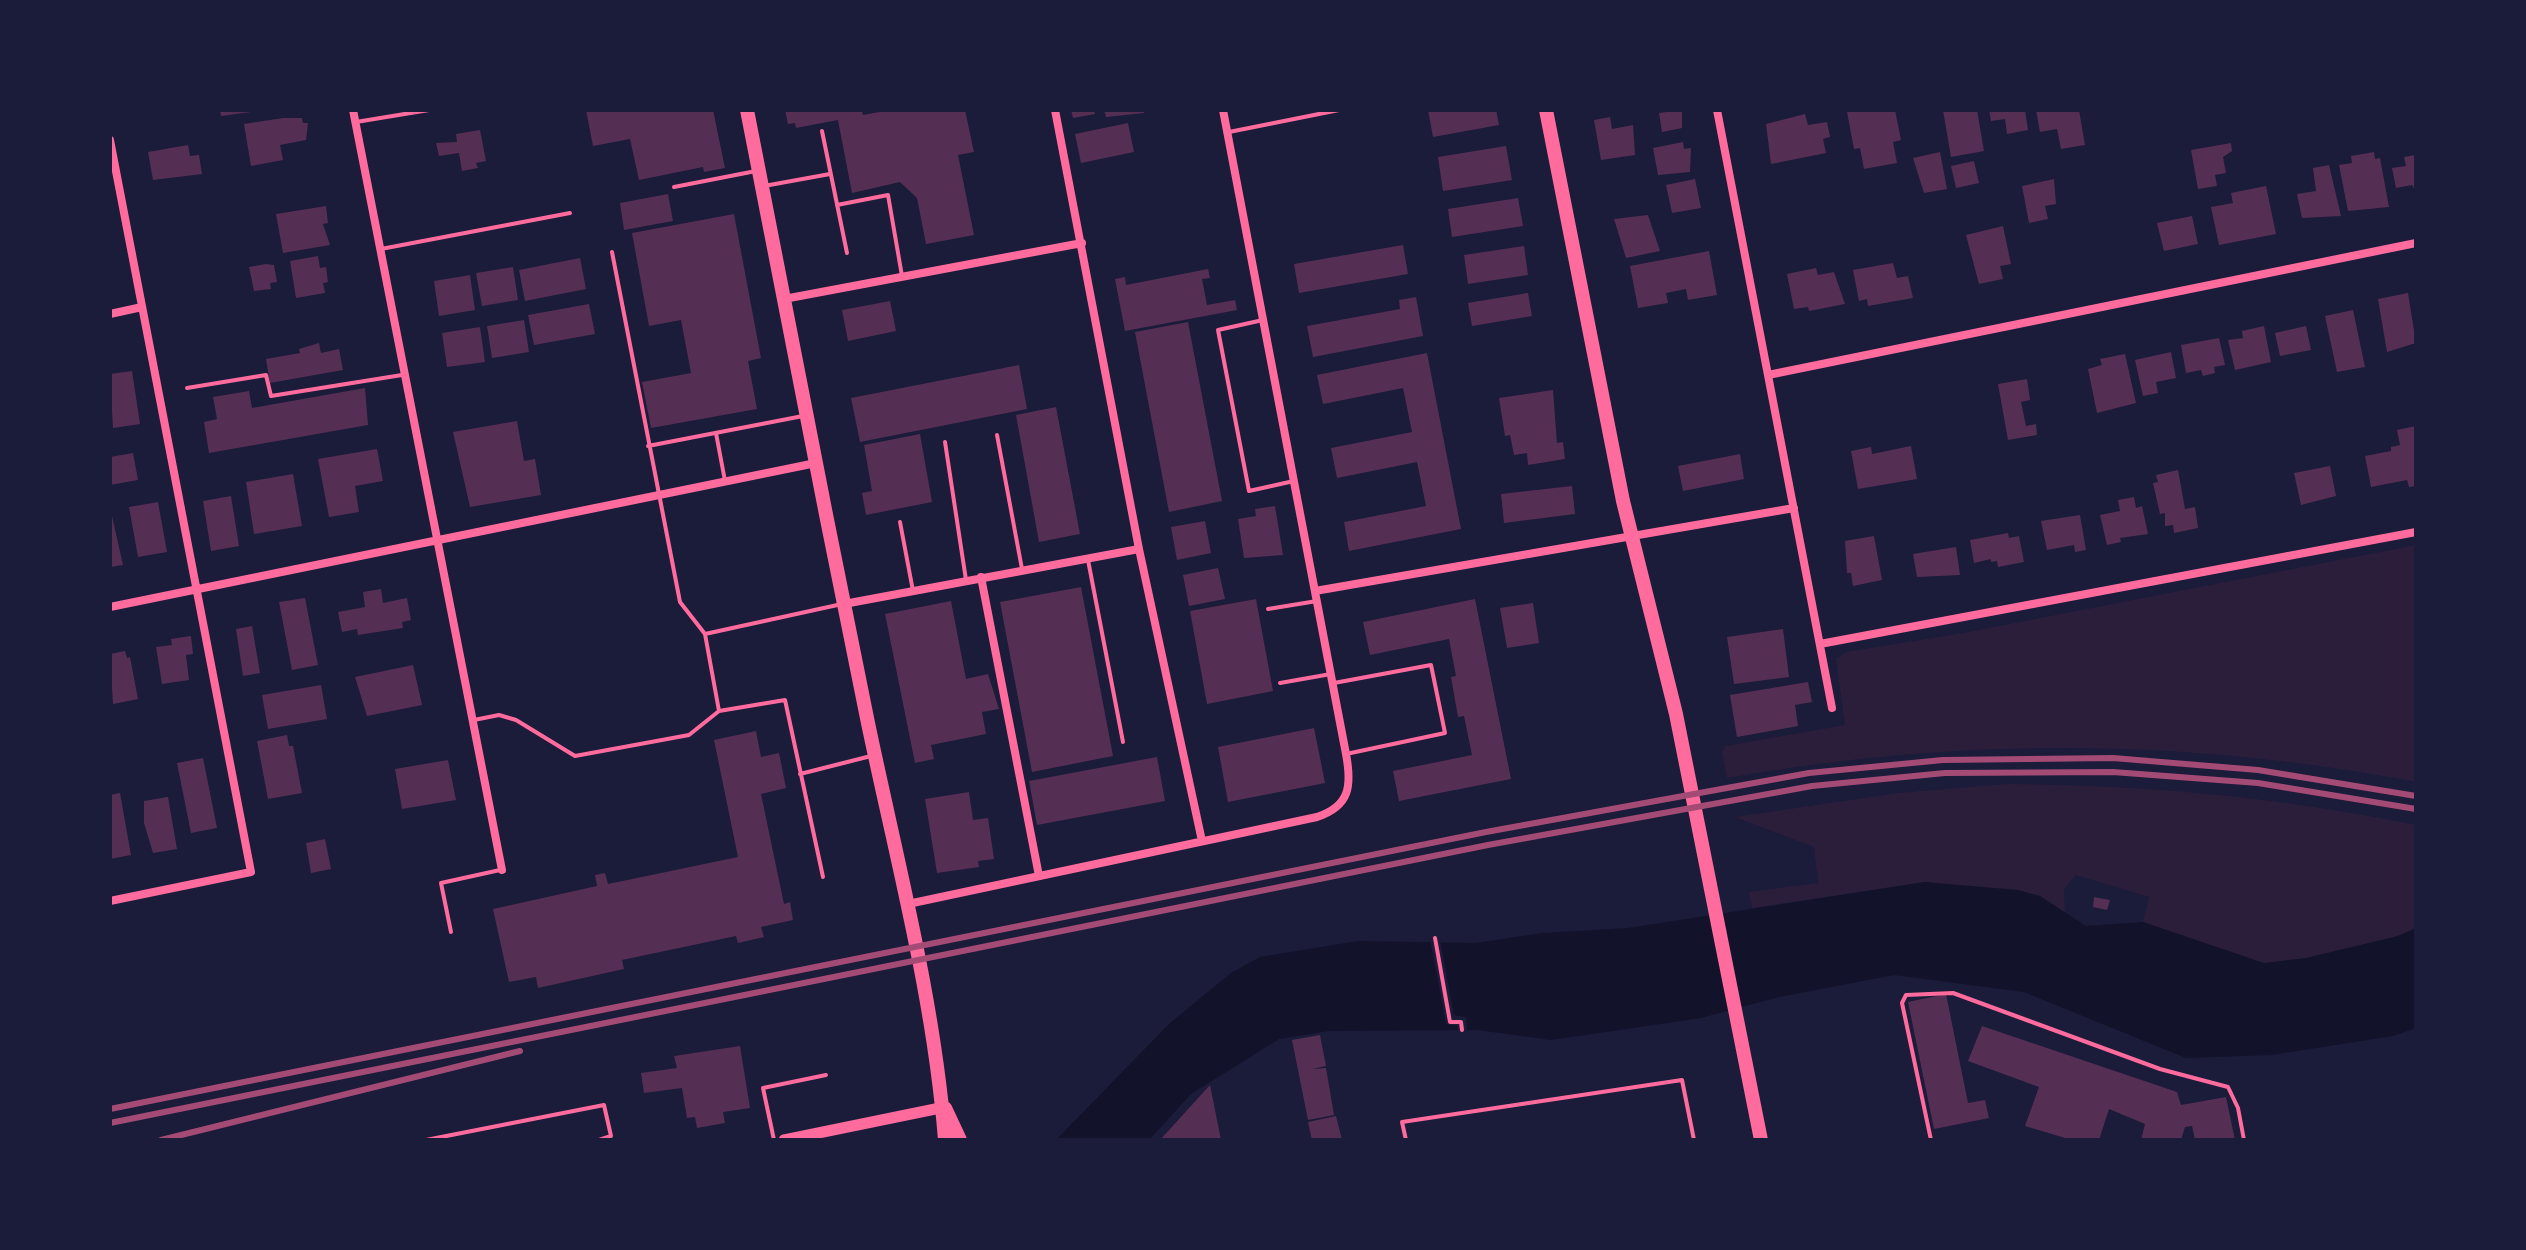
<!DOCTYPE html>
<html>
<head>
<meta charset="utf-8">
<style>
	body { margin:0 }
	#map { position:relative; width:2526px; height:1250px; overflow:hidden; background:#1b1b3a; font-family:Georgia,serif }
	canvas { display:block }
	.frame { position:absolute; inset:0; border:112px solid #1b1b3a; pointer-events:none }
</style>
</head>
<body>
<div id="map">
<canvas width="2526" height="1250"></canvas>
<div class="frame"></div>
</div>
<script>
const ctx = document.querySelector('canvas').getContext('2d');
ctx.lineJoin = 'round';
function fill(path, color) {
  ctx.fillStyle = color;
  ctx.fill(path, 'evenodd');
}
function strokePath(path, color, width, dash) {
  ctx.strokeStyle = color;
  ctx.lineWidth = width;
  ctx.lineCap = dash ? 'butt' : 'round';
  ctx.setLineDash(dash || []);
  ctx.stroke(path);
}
fill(new Path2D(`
	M2416,545V782C2182,738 1961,737 1727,778L1722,752L1725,746L1845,725L1836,659L1846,652L1963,633Z
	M2007,784C2146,785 2280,797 2416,825V928C2383,944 2303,964 2266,963C2235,962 2174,933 2143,922L2149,897L2076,875L2064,889L2065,913L2040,896L1925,882L1752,908L1749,892L1818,883L1814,847L1735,817L1898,793Z`), '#2a1e3b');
fill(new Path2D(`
	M1925,882L2018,890L2040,896L2086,926L2143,922L2264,963L2306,958L2398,936L2416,928V1028L2393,1036L2271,1055L2186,1058L2024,992L1894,975L1779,997L1701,1018L1551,1040L1478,1030L1329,1031L1279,1039L1191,1094L1149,1140H1056L1169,1024L1231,973L1260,957L1358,941L1476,943L1542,933L1628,928Z`), '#12122b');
fill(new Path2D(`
	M1430,939H1440L1454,1015L1466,1017L1467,1030H1458L1457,1026L1446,1024Z`), '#1b1b3a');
fill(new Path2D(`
	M220,110H251V112L221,116Z
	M586,110H713L725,168L704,172L703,167L639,180L630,139L593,146Z
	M785,110H862L863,115L890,110H965L974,152L958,155L974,235L926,244L917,198L900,182L852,193L838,120L796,128L795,123L788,124Z
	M1071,110H1094L1095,114L1073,118Z
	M1104,110H1144V113L1106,117Z
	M1428,110H1496L1499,125L1433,137Z
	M1682,110V128L1662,132L1659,113Z
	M1859,110H1895L1901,140L1893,142L1897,163L1864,169L1860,148L1854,149L1847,112Z
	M1943,110H1977L1984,151L1951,157Z
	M1989,110H2025L2028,130L2007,134L2005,119L1991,121Z
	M2036,110H2079L2085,145L2061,149L2057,129L2040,132Z
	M1805,114L1808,125L1827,122L1830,137L1823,139L1826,153L1771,164L1766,124Z
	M1610,117L1612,129L1633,125L1635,155L1601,160L1594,120Z
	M283,118H302L303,123H308L306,140L280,145L283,160L251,166L244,124Z
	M1128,123L1134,152L1081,163L1075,134Z
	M480,130L486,161L476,163L478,168L462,171L459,153L439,156L436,143L457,142L456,134Z
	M1683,142L1684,149L1691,148L1690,172L1658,175L1653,148Z
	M2231,143L2232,151L2223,157L2226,173L2215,175L2217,186L2198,189L2191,150Z
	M188,145L190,156L199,155L202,174L153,180L148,152Z
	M1506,146L1512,180L1443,191L1438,157Z
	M1940,152L1947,189L1924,193L1913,158Z
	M2374,152L2375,159L2380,158L2389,207L2348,211L2339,165L2352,163L2351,156Z
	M2416,155V192L2412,185L2396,188L2392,168L2406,166L2404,157Z
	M1974,161L1979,183L1956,188L1951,166Z
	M2329,165L2341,216L2302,218L2297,194L2316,191L2313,168Z
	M1695,179L1701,208L1672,213L1666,185Z
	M2054,179L2056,204L2045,206L2048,219L2029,223L2022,186Z
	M2266,186L2276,234L2219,245L2211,207L2233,203L2231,193Z
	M668,194L673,221L624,230L620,203Z
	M1518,198L1523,226L1452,237L1448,209Z
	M326,206L328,223L323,224L330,245L283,253L276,214Z
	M734,214L761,358L748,361L757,409L651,428L642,382L691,373L681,320L649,326L632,233Z
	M1648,215L1660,251L1626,258L1614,219Z
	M2192,216L2198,244L2164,251L2157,223Z
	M2003,226L2011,264L2000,266L2003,279L1979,284L1966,235Z
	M1403,245L1408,274L1299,293L1294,264Z
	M1524,246L1528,275L1468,284L1464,255Z
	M1709,251L1717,295L1688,300L1686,289L1666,293L1668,303L1638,308L1630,266Z
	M318,256L320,268L326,267L328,282L323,283L325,293L296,298L290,261Z
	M580,258L586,289L525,301L519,270Z
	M1893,263L1897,278L1908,276L1913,298L1868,306L1867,299L1859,301L1853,270Z
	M266,264L274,265L277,282L270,283L271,289L254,291L249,267Z
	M513,267L518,300L482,306L476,273Z
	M1816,268L1818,275L1834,272L1845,304L1809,311L1808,307L1794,309L1787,274Z
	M1208,269L1210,278L1202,279L1207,305L1235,300L1237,310L1125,331L1115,279L1125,277L1126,285Z
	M470,275L475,310L439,316L434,281Z
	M1528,293L1532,316L1472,326L1468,303Z
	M2408,293L2416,343L2387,352L2378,299Z
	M1416,297L1423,336L1313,357L1307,326L1400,309L1399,300Z
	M890,301L896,331L848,341L842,310Z
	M589,304L595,334L534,345L528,315Z
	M2353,310L2365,367L2337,372L2325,316Z
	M524,320L529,352L492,358L487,326Z
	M1188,322L1222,501L1169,512L1135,332Z
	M2264,326L2271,362L2235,370L2228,340L2243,338L2242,331Z
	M2306,326L2311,350L2280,356L2275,333Z
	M480,327L485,362L447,367L442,333Z
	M2219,338L2225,365L2214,367L2215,373L2203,376L2201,370L2186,373L2181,345Z
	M319,343L321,353L339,349L343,370L270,383L266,359L300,353L299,349Z
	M2171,352L2176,378L2156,382L2158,393L2143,396L2135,360Z
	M1427,353L1461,529L1349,551L1344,522L1426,506L1417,462L1337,478L1331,448L1412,432L1403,388L1323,404L1317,375Z
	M2125,354L2136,403L2097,413L2088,369L2102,365L2100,359Z
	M1019,365L1027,409L860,442L851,398Z
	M132,371L140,424L113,428L110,374Z
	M2027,379L2030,400L2021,402L2026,426L2036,424L2037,435L2008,440L1998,384Z
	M365,388L368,425L209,453L204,422L217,419L213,397L249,391L252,408Z
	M1553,390L1557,443L1563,442L1565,459L1528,465L1527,453L1514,455L1510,435L1505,436L1499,398Z
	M1056,407L1080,534L1039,542L1016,415Z
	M517,421L524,461L535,459L541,495L470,507L453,432Z
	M2416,426V486L2409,487L2407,480L2371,487L2365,456L2391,451V447L2400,445L2397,430Z
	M920,434L932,502L866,515L862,493L872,491L864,445Z
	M1911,446L1917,479L1858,489L1851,451L1871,447L1872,454Z
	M377,449L383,481L355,486L359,512L329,517L318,459Z
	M133,453L138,480L110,485V457Z
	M1740,454L1744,479L1683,491L1678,466Z
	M2330,466L2336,496L2301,505L2294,473Z
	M2178,470L2185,509L2195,507L2198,528L2174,533L2173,525L2165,526V513L2160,514L2153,483L2158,482L2156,475Z
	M293,474L302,526L254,534L246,482Z
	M1572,486L1575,514L1504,523L1501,494Z
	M231,496L239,546L211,551L203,501Z
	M2134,497L2136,508L2142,506L2148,534L2120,538L2121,542L2107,545L2100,515L2120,511L2118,500Z
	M158,502L167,552L138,557L129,507Z
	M1275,506L1283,555L1244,558L1238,519L1256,516L1255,509Z
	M110,507L123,565L110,567Z
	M2080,515L2086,550L2075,552L2074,545L2047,550L2041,521Z
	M1205,521L1211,553L1177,560L1171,527Z
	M2008,533L2009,538L2019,536L2024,562L1998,567L1997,561L1991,562V559L1974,563L1970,540Z
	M1874,536L1882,580L1853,586L1851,573H1847L1845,541Z
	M1956,547L1960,575L1917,577L1913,554Z
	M1218,568L1225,599L1189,606L1183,575Z
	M1081,587L1113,756L1032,772L1000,602Z
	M381,589L383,603L407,598L411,620L402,622L403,628L358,635L357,629L342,632L338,612L365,607L363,592Z
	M305,598L318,665L292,670L279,602Z
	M1256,599L1273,691L1207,704L1190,611Z
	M1475,599L1511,779L1399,801L1393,771L1472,755L1464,716L1458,717L1451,677L1456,676L1449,639L1370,655L1363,622Z
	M951,601L966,679L988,674L999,709L982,712L986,734L931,745L934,759L915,763L885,614Z
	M1533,603L1539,643L1507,648L1500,608Z
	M252,626L260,673L243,676L236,629Z
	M1783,629L1789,677L1734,684L1727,637Z
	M191,636L193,654L186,655L189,680L162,684L156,647L172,645L171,639Z
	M125,651L127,658L130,657L138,699L113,704L110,654Z
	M413,665L422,705L367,716L355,677Z
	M1808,682L1812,702L1795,705L1798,726L1737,737L1730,695Z
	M321,685L327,719L268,729L262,695Z
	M1314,728L1325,783L1228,802L1218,747Z
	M756,731L761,757L779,753L786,788L761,794L784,904L790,902L793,920L761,927L764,937L738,943L736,936L622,960L624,969L538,988L536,977L509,982L493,909L597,886L595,875L605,873L608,884L738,857L714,740Z
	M287,735L289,746H293L302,793L268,799L257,741Z
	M1157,757L1165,801L1037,825L1029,781Z
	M203,758L217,828L191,833L177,763Z
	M448,760L456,800L402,809L395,769Z
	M969,792L973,820L988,818L994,859L978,861L979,867L937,873L925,799Z
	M120,793L131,855L110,859V795Z
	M168,797L177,849L153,853L144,823V801Z
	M325,839L331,869L311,873L306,843Z
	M2094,897L2110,900L2107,910L2093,907Z
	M1946,994L1968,1103L1985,1100L1989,1118L1934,1129L1908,1002Z
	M1982,1026L2177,1092L2181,1105L2226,1097L2235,1140H2195L2192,1126L2185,1127L2181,1140H2141L2145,1124L2109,1109L2099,1140H2072L2025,1126L2039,1087L1968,1061Z
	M1320,1035L1326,1066L1312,1069L1326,1068L1334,1115L1308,1120L1292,1040Z
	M740,1046L750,1108L723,1112L725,1123L697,1128L695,1117L687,1118L682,1088L644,1093L641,1073L677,1068L674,1056Z
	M1210,1085L1221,1140H1160Z
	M1336,1116L1342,1140H1312L1308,1122Z`), '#542f53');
strokePath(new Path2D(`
	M1435,938L1450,1022H1461L1462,1030`), '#ff6b9d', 4);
strokePath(new Path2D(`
	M356,122L429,110
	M822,131L847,253
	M1229,132L1339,110
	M764,186L830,174
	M674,187L756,171
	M837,205L888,195L902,276
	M381,249L570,213
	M612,252L680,602L705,634
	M1263,320L1218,330L1249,491L1294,481
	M187,388L266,375L271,396L402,375
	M716,433L725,481
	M997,435L1022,569
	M945,442L966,580
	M648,446L803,416
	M900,522L913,591
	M1088,560L1123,742
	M1268,609L1317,601
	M1280,683L1331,674
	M1334,683L1431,665L1445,733L1346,754
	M474,720L499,715L516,720L575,756L689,735L719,711
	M800,774L871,756
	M823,877L785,700L719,711L705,634L842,604
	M451,932L441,883L500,870
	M426,1140L604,1105L611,1136L599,1140
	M774,1140L763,1088L826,1075
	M1406,1140L1402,1122L1682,1080L1694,1140
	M1931,1140L1902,1003L1906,995L1953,993L2160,1069L2228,1087L2238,1108L2244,1140`), '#ff6b9d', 4);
strokePath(new Path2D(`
	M353,110L502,870
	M1055,110L1139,549L1202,841
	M1717,110L1832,708
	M110,140L251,872L110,901
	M784,299L1082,243
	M110,314L142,307
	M1768,375L2416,243
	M981,577L1039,876
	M1315,591L1794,508
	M844,604L1139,549
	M110,607L816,463
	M1820,644L2416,532
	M908,904L1317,817C1350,806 1352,786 1346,754L1223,110`), '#ff6b9d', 8);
strokePath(new Path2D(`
	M784,1140L945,1107`), '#ff6b9d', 11);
strokePath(new Path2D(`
	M747,110C787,314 826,519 868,723C897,862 934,999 945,1140
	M1546,110L1623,501L1676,714L1761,1140
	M945,1108L960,1140`), '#ff6b9d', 14);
strokePath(new Path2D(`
	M110,1109L1486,832L1809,773L1943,760L2113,758L2258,770L2416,796
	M110,1123L1488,845L1812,786L1945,773L2113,772L2258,783L2416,809
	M161,1140L520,1051`), '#a44b75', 6);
</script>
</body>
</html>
